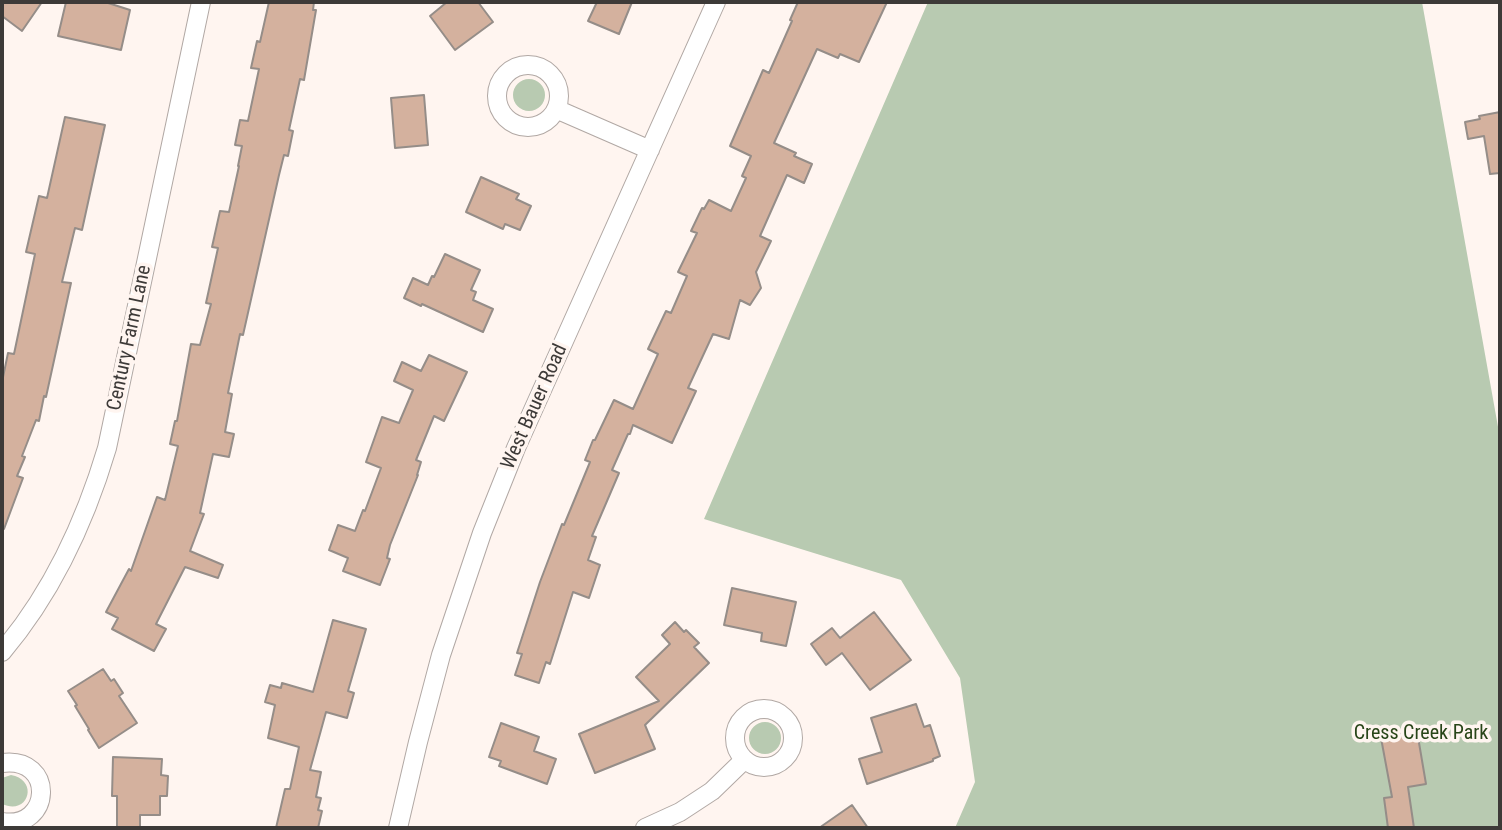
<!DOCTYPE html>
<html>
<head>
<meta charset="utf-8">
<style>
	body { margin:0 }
	#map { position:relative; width:1502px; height:830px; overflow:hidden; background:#fff5f0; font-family:"Roboto Condensed",sans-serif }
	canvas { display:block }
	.frame { position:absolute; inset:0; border:4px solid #3d3a38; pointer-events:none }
</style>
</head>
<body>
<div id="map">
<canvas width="1502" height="830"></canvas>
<div class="frame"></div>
</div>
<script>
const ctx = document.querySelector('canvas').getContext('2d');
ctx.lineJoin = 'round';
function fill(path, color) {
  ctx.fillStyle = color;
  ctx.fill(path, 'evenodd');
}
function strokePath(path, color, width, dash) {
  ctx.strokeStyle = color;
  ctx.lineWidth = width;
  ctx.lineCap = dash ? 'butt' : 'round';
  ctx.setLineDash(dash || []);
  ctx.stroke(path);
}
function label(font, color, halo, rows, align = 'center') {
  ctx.font = font + ' "Roboto Condensed",sans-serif';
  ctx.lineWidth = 7;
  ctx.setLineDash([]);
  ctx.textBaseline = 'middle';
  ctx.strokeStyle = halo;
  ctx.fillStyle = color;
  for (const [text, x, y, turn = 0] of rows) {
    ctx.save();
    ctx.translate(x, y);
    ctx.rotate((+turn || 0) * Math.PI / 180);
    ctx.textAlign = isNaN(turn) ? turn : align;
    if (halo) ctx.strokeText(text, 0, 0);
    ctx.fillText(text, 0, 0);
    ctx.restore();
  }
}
fill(new Path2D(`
	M928,2H1422L1500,438V828H955L975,782L960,678L901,580L704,519Z
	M513 95a16 16 0 1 1 32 0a16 16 0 1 1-32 0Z
	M749 738a16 16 0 1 1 32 0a16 16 0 1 1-32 0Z
	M11,775C39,780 29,816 2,804V778Z`), '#b8cab1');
const building = new Path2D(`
	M2,2H42L22,31L2,16Z
	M66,2H105L130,10L121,50L58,36Z
	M269,2H314L313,10H316L304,80L300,79L289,130L293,131L288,156L284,155L279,175L243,335L240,334L228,393L232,394L225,432L234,434L229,457L213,454L200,513L204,514L190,551L223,565L218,578L185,567L156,624L166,629L154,651L112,629L118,618L106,612L129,569L131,571L157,497L165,500L178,446L170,444L175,421H177L191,344L200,345L211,304L206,303L218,248L212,247L220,211L229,212L239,166H238L242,146L235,145L240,120L248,121L259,69L251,68L257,41L260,42Z
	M447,2H478L493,22L455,50L430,16Z
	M597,2H632L619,34L588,21Z
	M798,2H887L859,62L840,54L838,58L817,49L774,143L796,153L794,156L812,164L804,183L787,175L760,236L771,241L756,272L761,288L750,305L740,300L729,339L713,334L688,388L696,391L672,443L633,425L630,434H628L612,470L619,473L592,536L596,537L588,560L600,565L589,598L573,592L550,664L546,662L539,683L515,675L522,654L517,653L540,582L562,524L564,525L590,462L585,460L593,440H595L614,400L633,409L658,354L648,349L666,311L671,313L687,276L678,272L697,233L691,231L702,208L704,209L709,200L731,211L746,178L742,176L751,156L730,146L763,70L769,73L792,21L790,20Z
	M424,95L428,145L395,148L391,98Z
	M1500,112V173L1490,174L1484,136L1468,139L1465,122L1480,119L1479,116Z
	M65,117L105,125L82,230L75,228L62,282L71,283L46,397L44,396L39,421L36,420L22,456L25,457L17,476L23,478L4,529H2V382L8,353L14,354L35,254L26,252L39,196L47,198Z
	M481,177L519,194L516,199L531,206L520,230L505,224L503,229L466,212Z
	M445,254L480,270L471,290L476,292L473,300L493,309L483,332L422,304L421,306L404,298L413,278L428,285L432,276L434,277Z
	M429,355L467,372L444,421L434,416L416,460L421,462L417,475H418L390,545L387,558L390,559L380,585L343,571L348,558L329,550L338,525L355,531L363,510L365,511L381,468L366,462L382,417L399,423L413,390L394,381L402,362L421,371Z
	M732,588L796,602L786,646L761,641L762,633L724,625Z
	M874,612L911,660L870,690L842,653L826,665L811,644L832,628L840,638Z
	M333,620L366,629L348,691L354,693L347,718L326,712L310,770L321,772L316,797L321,798L318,810L322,811L318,828H276L285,789H290L299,747L268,738L275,705L265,702L270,685L281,688L282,683L313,692Z
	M675,622L684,632L686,630L699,643L694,647L709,663L645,725L655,749L595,773L579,734L659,701L636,677L670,644L662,635Z
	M103,669L111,681L114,679L123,693L119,696L137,723L99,748L88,730L89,729L75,706L77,705L68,691Z
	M916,704L924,727L930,725L940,756L933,759V761L867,784L859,759L882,752L871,718Z
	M501,723L539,737L534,751L556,759L547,784L499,766L501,761L489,757Z
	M1417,731L1426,784L1408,787L1414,828H1388L1384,798L1392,797L1381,738Z
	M113,757L162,759L161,775L168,776L167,796H160V815H140V828H117V796H112Z
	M852,805L868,828H819Z`);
fill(building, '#d4b19e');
strokePath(building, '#958d88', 2);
const minor = new Path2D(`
	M497 96a31 31 0 1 1 62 0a31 31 0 1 1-62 0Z
	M556,109L650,150
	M2,652C52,593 85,522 107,448L201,2
	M735 738a29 29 0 1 1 58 0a29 29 0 1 1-58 0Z
	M2,763C56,756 52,830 2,822
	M398,828L418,742L441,655L482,533L516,448L716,2
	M645,828L680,812L712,791L744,760`);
strokePath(minor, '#b1a8a4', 20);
strokePath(minor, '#fff', 18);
label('20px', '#3d3a38', '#fff5f0', [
	["Century Farm Lane",130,338,-78],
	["West Bauer Road",535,407,-66]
]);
label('20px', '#284518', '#fff5f0', [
	["Cress Creek Park",1421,734]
]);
</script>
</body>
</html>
